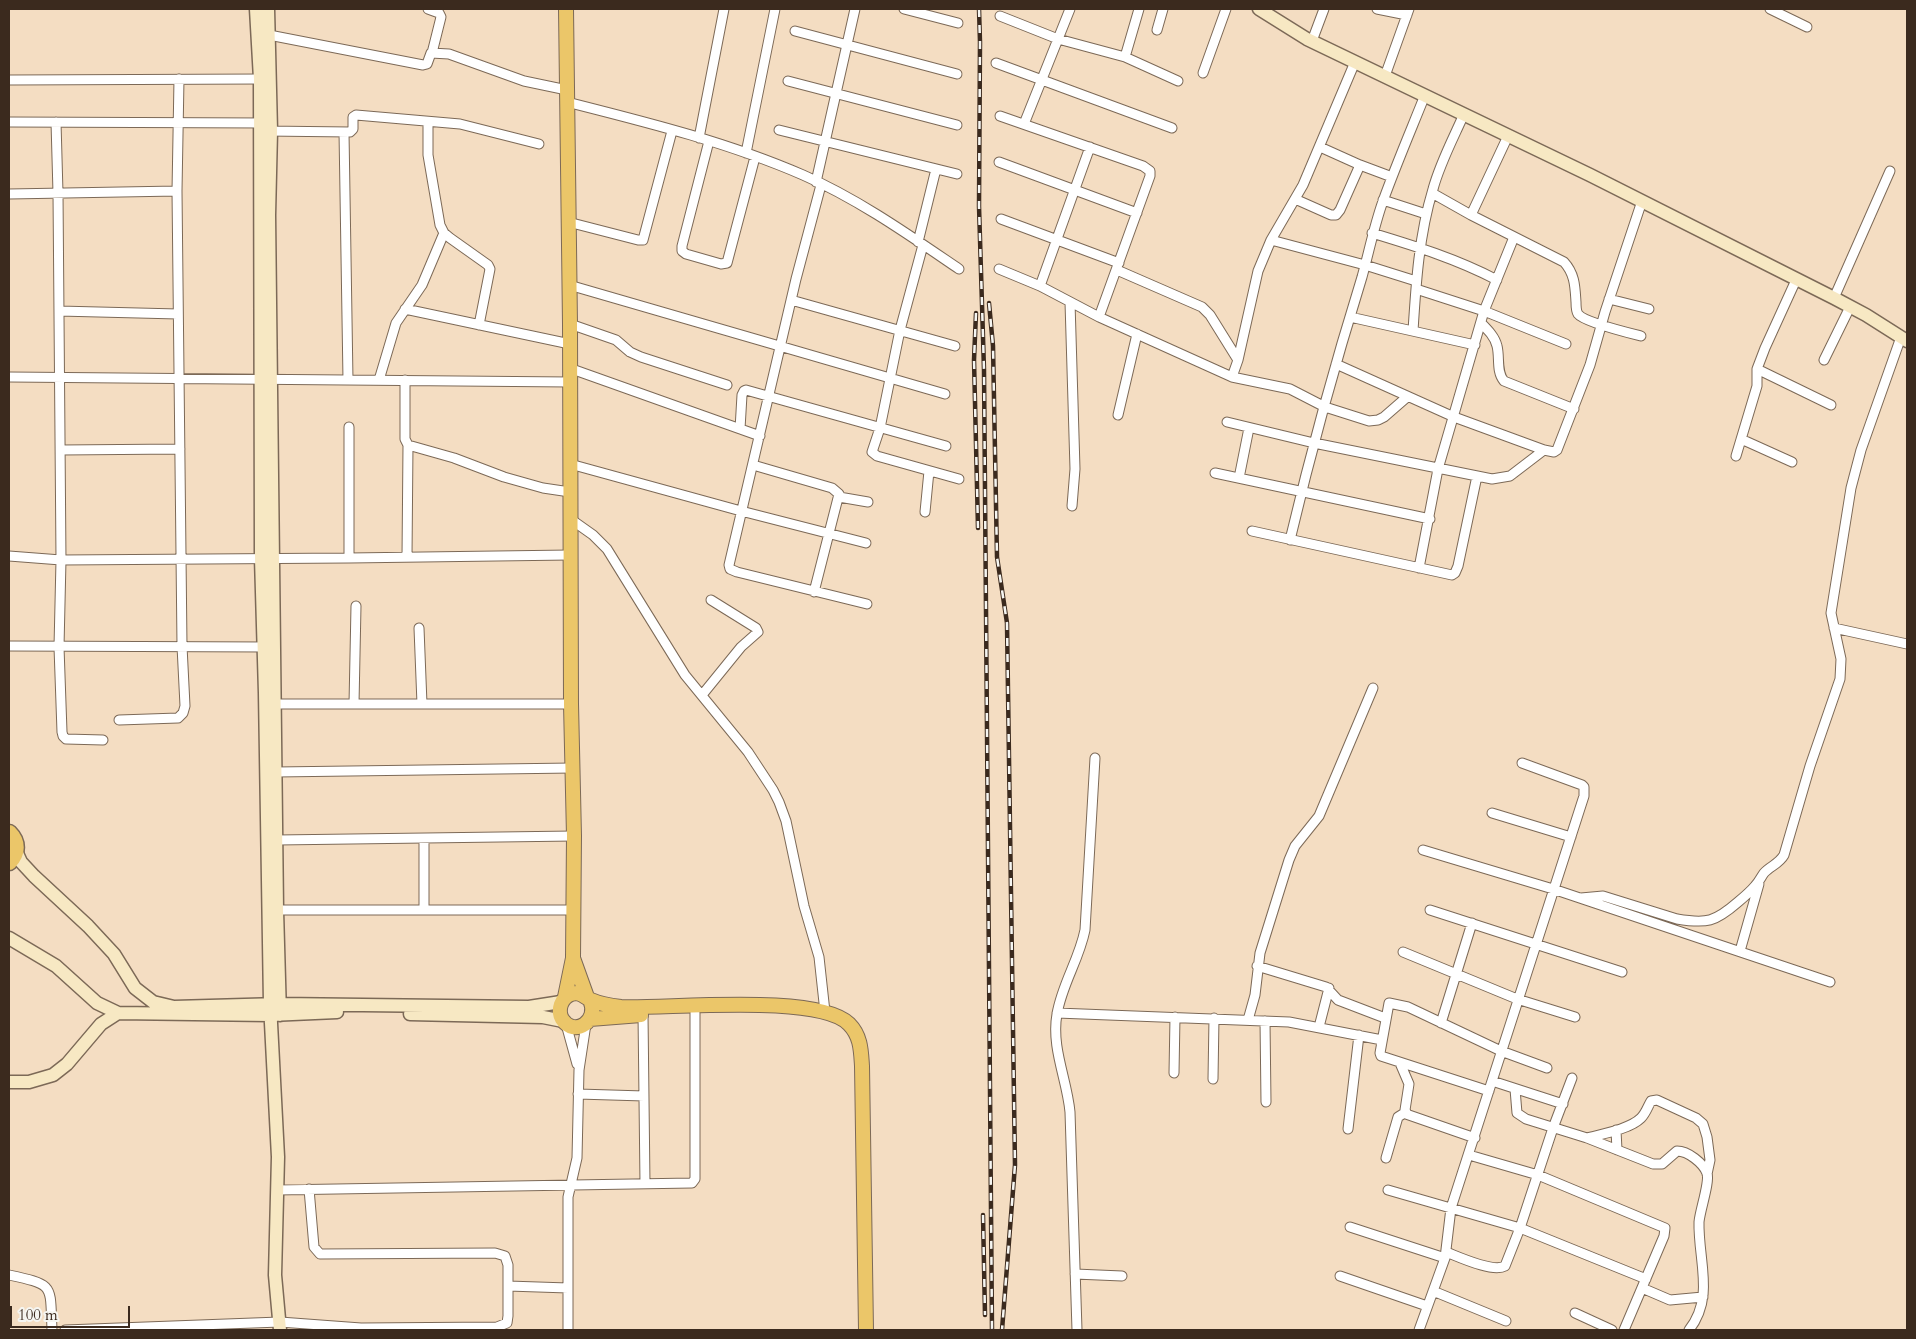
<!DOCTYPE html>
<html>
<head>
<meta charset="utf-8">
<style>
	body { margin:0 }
	#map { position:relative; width:1916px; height:1339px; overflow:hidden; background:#f4ddc2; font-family:Cardo,serif }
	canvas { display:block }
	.frame { position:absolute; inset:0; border:10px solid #3b2a1e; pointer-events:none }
	.scale { position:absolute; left:10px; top:1306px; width:120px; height:22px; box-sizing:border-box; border:2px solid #3b2a1e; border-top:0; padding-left:6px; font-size:15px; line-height:18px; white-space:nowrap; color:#3b2a1e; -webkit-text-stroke:4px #f6f6f2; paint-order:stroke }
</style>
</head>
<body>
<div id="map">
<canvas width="1916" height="1339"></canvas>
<div class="frame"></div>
<div class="scale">100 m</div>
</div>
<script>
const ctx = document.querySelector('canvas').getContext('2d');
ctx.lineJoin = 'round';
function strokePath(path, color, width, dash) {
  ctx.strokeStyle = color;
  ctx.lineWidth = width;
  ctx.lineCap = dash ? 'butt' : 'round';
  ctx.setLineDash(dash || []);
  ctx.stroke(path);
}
const street = new Path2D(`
	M428,9L439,13L441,17L432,53
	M904,9L958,23
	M1377,9L1407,15
	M1770,9L1807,27
	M1000,16L1058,39L1125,57L1178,81
	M1157,30L1163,9
	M795,31L957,74
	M269,35L423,65L427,64L431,53L449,54L524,81L567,90
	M1312,41L1324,9
	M1125,57L1139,9
	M996,63L1172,128
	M1203,73L1226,9
	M1385,76L1409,9
	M9,80L263,79
	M788,81L957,125
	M567,102C646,122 727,142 803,175C858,199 909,235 959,269
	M1000,116L1143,166L1150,171V176L1099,317
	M9,122L266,123
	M56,122L58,193L61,560L59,647L62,732L63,736L66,739L103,740
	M428,122V155L440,225L444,233L450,238L488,265L490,269L479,325
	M1024,124L1070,9
	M779,130L957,174
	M266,131L350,132L353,129V117L356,115L460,124L539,144
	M344,132L348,380
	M699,138L724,9
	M709,141L682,246V251L686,254L721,264L727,263L755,157
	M1320,147L1360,165L1392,177
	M746,153L775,9
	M999,162L1137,213
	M816,182L855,9
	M821,185L796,279L729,565L730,569L737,572L867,604
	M1432,193L1471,215L1564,262C1575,274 1575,287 1576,302C1576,306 1576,311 1578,314C1584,322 1629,333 1641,336
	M9,194L177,191L179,79
	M1295,199L1331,215H1336L1340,210L1360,165
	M1383,200L1426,214
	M1471,215L1508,136
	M1001,219L1119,263
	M568,222L638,240H643L672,131
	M1372,233C1415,246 1457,259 1497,280
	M1271,240L1365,265L1416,281
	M918,242L936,169
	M923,245L900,330L880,428L872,452L877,456L959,479
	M999,269L1040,286L1099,317L1232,377L1290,389L1325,407L1369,421L1378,420L1384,417L1407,397
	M1117,270L1202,307L1210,315L1238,360
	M569,285L945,394
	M1040,286L1090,147
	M1416,289L1484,311L1566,344
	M1834,298L1890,171
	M1609,299L1649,309
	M791,300L955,346
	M1070,302L1075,469L1072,506
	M405,309L570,344
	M59,311L178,314
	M1350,317L1475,345
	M1481,323C1488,330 1495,337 1497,346C1500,357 1496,372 1504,381L1574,409
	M570,324L616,340L630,352L641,357L727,385
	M1413,331C1416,283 1419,235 1433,189C1440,163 1453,139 1464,114
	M1824,360L1850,307
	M1336,364L1454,417L1544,450L1554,452L1557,450L1590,365L1605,312L1642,201
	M569,368L760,436
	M1757,369L1831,405
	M9,377L570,382
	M1232,377L1238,360L1258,271L1271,240L1303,185L1355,62
	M379,380L396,323L422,285L444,233
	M405,380V439L408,445L454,458L504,477L543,488L570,492
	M1118,415L1137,334
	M1227,422L1314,443L1492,479L1510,476L1544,450
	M740,429L742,395L744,391L746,390L946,446
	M1741,439L1792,462
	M61,450L180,449
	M1736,456L1757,386V369L1765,348L1796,280
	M570,464L741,511L866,543
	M753,465L832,488L839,494L814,592
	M1215,473L1430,519
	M1239,478L1249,428
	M839,497L868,502
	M925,512L929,471
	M569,518L593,535L607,549L685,675L748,752L773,790L779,802L786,821L804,906L819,957L825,1012
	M1252,531L1452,575L1455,573L1458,566L1477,476
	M1290,540C1311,451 1335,364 1362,277C1369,252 1374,226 1383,201C1396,165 1411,130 1425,95
	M9,556L61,560L349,558L570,555
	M407,557L408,445
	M349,558V427
	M1419,568L1438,469L1484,311L1514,237
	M419,628L422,704
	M1834,628L1907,644
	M9,646L268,647
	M702,695L741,647L758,632L756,628L711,600
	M275,704H571
	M354,704L356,606
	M119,720L178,718L183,713L185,706L182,646L177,191
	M276,772L573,768
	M1492,813L1571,837
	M424,839V910
	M277,840L574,836
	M1423,850L1553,889L1830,982
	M1581,898L1603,896L1677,919C1707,924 1715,922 1738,902C1744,897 1750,892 1755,886C1759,882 1761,877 1764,873C1770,866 1779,864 1784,855L1810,766L1840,679L1841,659L1831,613L1851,488L1861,450L1901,337
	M277,910H574
	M1430,910L1622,972
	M1740,951L1759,884
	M1403,952L1517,999L1575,1017
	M1257,966L1326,987L1338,1000L1385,1018
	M1057,1013L1289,1022L1382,1040
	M643,1014L645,1184
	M1248,1020L1255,995L1260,953L1289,860L1295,846L1319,816L1373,688
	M1265,1021L1266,1102
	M1441,1023L1472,923
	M566,1024L577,1064
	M1319,1027L1329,988
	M1400,1063L1409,1084L1405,1110L1406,1114L1475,1138
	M1174,1073L1175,1017
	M1213,1079L1214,1018
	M1492,1081L1563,1104
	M1515,1089L1517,1113L1526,1119L1587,1138L1653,1164H1662L1677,1151C1688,1151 1703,1163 1707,1173C1710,1182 1700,1210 1699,1222C1698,1260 1715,1297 1689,1330
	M1489,1091L1381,1056L1380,1053L1389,1003L1408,1007L1501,1051L1547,1068
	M578,1094L644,1096
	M1348,1129L1359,1035
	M1616,1130L1617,1150
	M1587,1138C1602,1134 1630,1129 1641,1118C1646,1113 1648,1106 1651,1101L1657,1100L1696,1118L1703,1124L1707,1137L1710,1160L1707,1174
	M1469,1155L1538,1175L1665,1228L1664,1236L1624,1330
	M1386,1158L1398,1117L1406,1112
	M277,1190L692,1183L695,1179V1013
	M1388,1190L1520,1228L1646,1279
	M1350,1227L1445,1258
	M1446,1252C1459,1257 1493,1273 1505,1266L1520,1228L1553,1128L1572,1078
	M1075,1274L1122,1276
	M9,1275C55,1285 50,1284 52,1330
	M1340,1276L1427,1306
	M508,1286L568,1288
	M1642,1288L1670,1300L1703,1297
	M1433,1291L1506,1321
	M1575,1313L1612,1330
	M65,1330L280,1322L361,1328L497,1327L507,1323L508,1316V1265L505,1256L495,1253L320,1254L314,1247L309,1189
	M568,1330V1197L577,1158L579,1070L586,1024
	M1077,1330L1070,1112C1067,1079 1051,1048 1057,1014C1062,984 1079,960 1085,930L1095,758
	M1419,1330L1445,1258L1451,1208L1584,796V787L1582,785L1522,763`);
const secondary = new Path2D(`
	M256,9L260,79L261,558L265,693L270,1004L278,1157L275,1275L280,1330
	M268,9L271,131L269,215L277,910L280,1015
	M1259,9L1307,39L1590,175L1834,298L1866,315L1907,341
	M16,851L21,862L34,876L88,926L114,954L135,988L153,1002L174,1007L280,1004L529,1007L561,1002
	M9,938L56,966L97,1003L118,1013L270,1015L337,1012
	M410,1014L543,1017L563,1021
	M9,1082H29L53,1075L67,1064L101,1024L118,1013`);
const primary = new Path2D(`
	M573,958L587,997
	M565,997L573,958L574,836L571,704L570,324L566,9
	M590,1000C600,1021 574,1038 562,1019C557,1010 561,998 571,994C580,991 584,997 591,1000C600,1004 612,1006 621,1007C668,1009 818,993 849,1024C861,1036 861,1051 862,1066L866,1330
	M590,1019L641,1015`);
const highway = new Path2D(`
	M9,833C18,842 18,853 9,862`);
strokePath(street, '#7c6957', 11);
strokePath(secondary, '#7c6957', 15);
strokePath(primary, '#7c6957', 16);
strokePath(highway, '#7c6957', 19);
strokePath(street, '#fff', 9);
strokePath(secondary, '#f7e8c3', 12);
strokePath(primary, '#ebc669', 14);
strokePath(highway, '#ebc669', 16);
const rail = new Path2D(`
	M979,9L980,42L979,206L984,370L992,1330
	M989,303L993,346L997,557L1007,623L1015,1165L1002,1330
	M976,313L974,360L978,528
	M983,1215L985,1315`);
strokePath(rail, '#3b2a1e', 4.5);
strokePath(rail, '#f6f6f2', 2.5, [8]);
</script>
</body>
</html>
